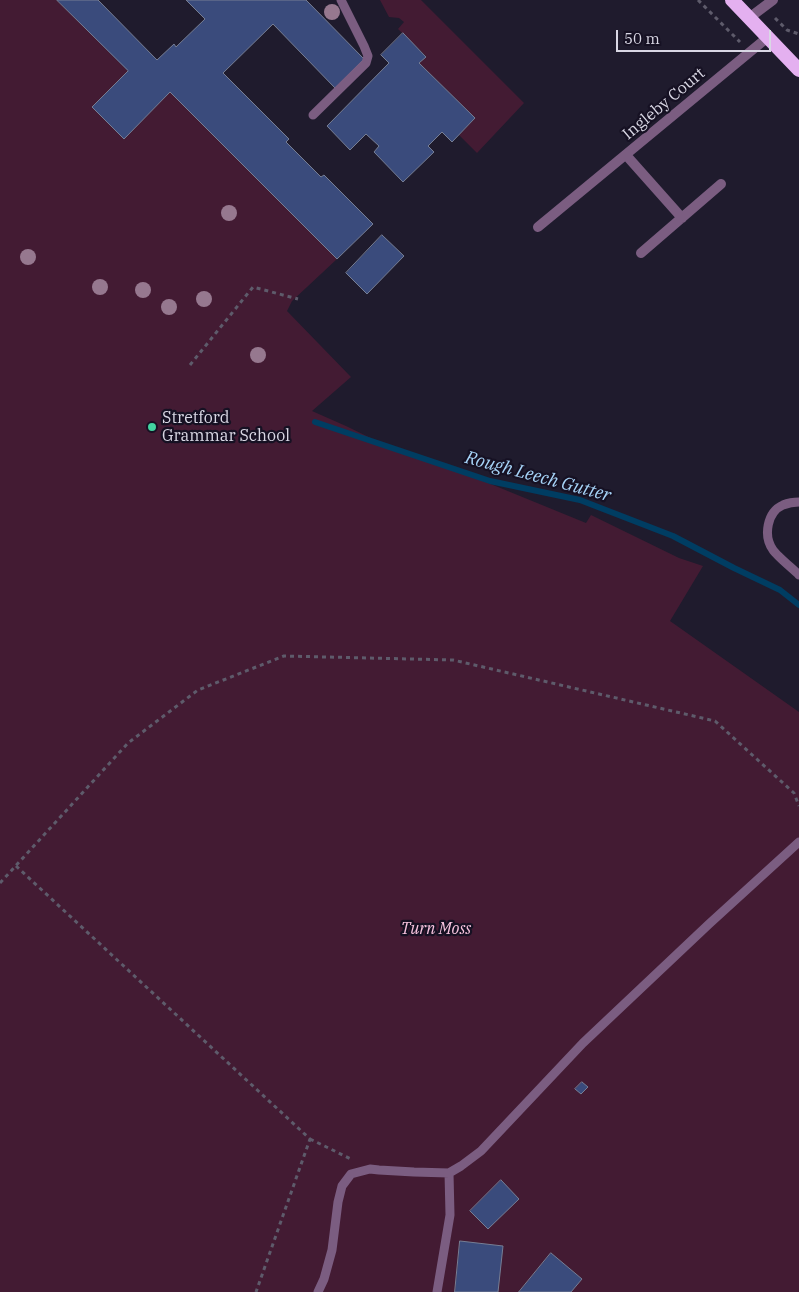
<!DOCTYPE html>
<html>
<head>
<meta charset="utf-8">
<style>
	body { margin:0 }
	#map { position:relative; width:799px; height:1292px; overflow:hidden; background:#1f1b2d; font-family:"IBM Plex Serif",serif }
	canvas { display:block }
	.scale { position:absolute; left:616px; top:30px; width:155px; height:22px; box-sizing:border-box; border:2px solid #d9d7e4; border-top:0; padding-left:6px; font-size:15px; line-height:18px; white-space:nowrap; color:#d9d7e4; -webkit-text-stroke:4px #161123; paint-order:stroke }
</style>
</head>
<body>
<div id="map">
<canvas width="799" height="1292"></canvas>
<div class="scale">50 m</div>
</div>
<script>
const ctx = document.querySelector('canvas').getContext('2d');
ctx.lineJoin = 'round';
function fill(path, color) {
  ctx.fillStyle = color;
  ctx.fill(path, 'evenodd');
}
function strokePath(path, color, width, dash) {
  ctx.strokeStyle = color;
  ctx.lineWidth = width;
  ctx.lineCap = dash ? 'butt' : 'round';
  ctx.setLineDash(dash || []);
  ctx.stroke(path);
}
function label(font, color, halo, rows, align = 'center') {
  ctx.font = font + ' "IBM Plex Serif",serif';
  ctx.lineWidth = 4.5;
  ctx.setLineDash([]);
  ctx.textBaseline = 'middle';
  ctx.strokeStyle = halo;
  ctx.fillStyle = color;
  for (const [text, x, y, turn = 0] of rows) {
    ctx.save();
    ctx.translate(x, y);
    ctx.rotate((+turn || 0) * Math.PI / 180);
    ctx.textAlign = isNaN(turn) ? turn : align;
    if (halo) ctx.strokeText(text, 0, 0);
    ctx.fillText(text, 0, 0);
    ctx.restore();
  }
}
fill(new Path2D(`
	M0,0H57L128,71L124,138L170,92L337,259L292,301L287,311L351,377L312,411L346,426L389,447L449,467L586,523L591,515L679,558L703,566L670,621L799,712V1292H0Z
	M380,0H421L524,103L477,153L459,135L475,118L419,63L426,56L398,29L404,22L399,18L389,17Z`), '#431b33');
strokePath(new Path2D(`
	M315,422L490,481L580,500L673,536L734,568L780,590L799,605`), '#003d62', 6);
const building = new Path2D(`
	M57,0H98L157,60L174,44L176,47L205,19L186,0H306L364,59L335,88L273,24L223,73L289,139L286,142L321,177L324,175L373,224L337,259L170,92L124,139L92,107L128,71Z
	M403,33L426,57L419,63L475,118L452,142L442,132L428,146L434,152L403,182L374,152L379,146L366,134L350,150L327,126L389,63L381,55Z
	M382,235L404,256L367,294L346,273Z
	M582,1082L588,1087L581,1094L575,1089Z
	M501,1180L519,1199L488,1229L470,1211Z
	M460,1241L503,1246L498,1292H455Z
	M551,1253L582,1279L571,1292H519Z`);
fill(building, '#3a4b7c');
strokePath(building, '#767e94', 1);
strokePath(new Path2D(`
	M698,0L740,42
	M775,18L787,30L799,34
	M190,365L253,287L298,299
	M16,866L310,1139L256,1292
	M0,883L128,743L198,690L284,656L453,660L715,721L794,793L799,806
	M310,1139L351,1159`), '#5e5b6b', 3, [4, 4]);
strokePath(new Path2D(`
	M313,115L366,63L368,56L364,46L341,0
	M799,502C794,502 788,503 783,505C767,512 763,536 773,550C777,556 793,569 799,575
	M318,1292L324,1279L332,1250L338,1202L342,1186L351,1174L370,1169L379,1170L414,1172L449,1173L461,1166L481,1151L583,1043L709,924L799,842
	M437,1292L450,1215L449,1173`), '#7b5d81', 9);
strokePath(new Path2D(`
	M749,18L773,0
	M626,155L682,218
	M538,227L768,37
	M641,253L721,184`), '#7b5d81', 10);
strokePath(new Path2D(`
	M732,0L799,70`), '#e4b0f0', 14);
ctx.fillStyle = '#96788f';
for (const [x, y] of [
	[332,12],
	[229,213],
	[28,257],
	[100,287],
	[143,290],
	[204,299],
	[169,307],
	[258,355]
]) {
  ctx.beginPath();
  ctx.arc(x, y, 8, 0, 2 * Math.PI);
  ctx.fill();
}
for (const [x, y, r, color] of [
	[152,427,5,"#43d4a0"]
]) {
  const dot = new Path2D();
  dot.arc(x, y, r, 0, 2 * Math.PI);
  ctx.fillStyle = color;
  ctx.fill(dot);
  strokePath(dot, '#161123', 2);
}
label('16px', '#d9d7e4', '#161123', [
	["Ingleby Court",664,104,-40]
]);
label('16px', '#d9d7e4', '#161123', [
	["Stretford",162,418],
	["Grammar School",162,436]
], 'left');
label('italic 16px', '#f8c4df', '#161123', [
	["Turn Moss",436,929]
]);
label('italic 18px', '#a6d3f7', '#161123', [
	["Rough Leech Gutter",538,477,15]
]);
</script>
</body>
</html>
